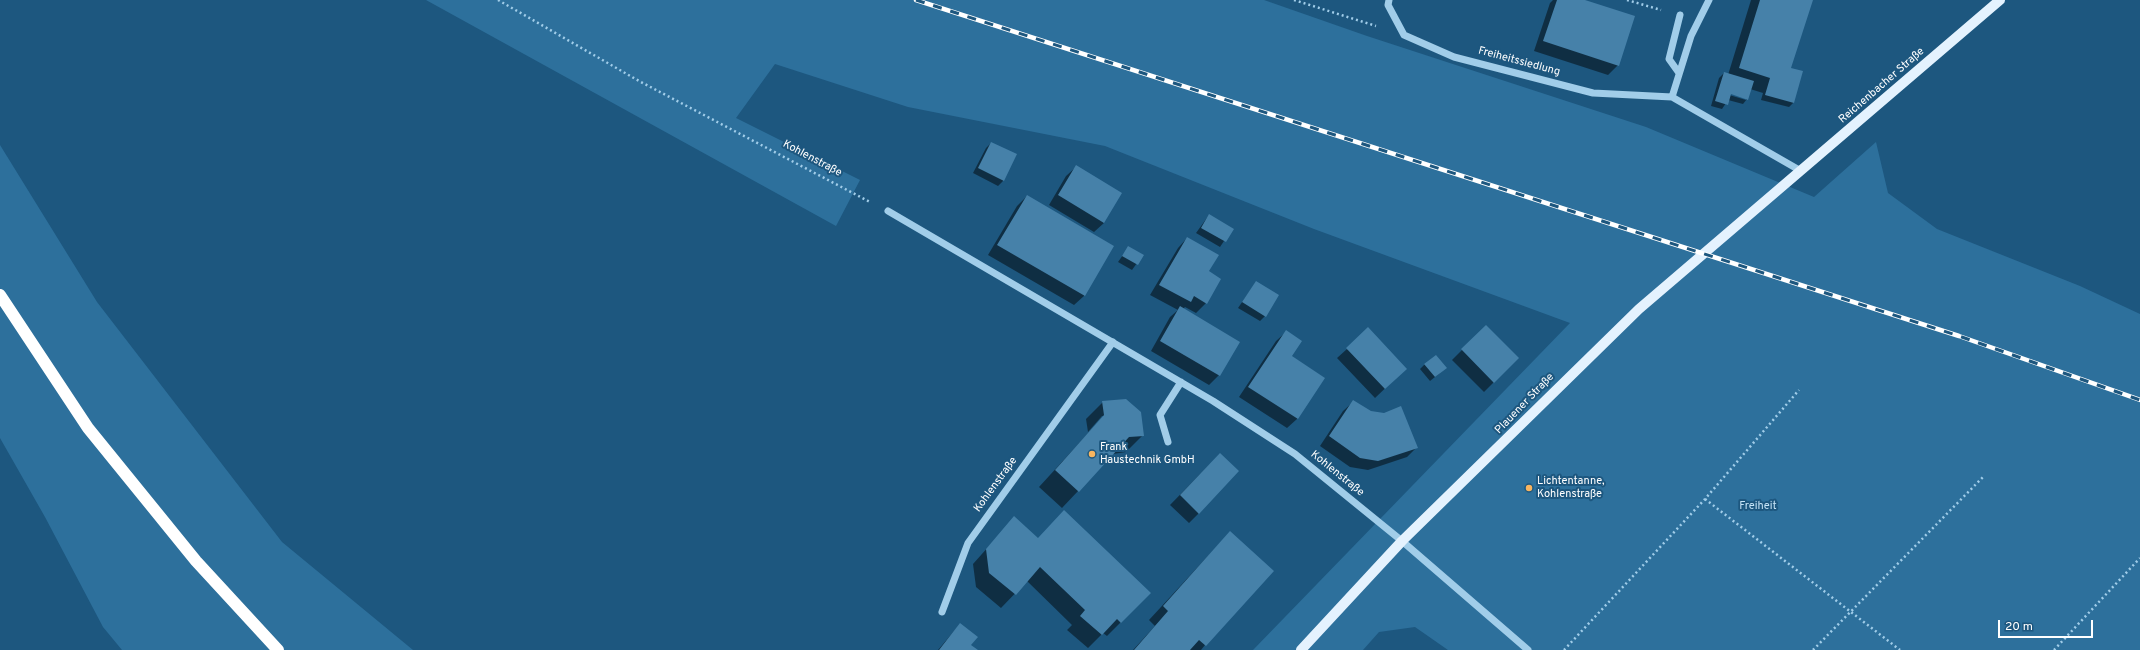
<!DOCTYPE html>
<html>
<head>
<meta charset="utf-8">
<style>
	body { margin:0 }
	#map { position:relative; width:2140px; height:650px; overflow:hidden; background:#1d577f; font-family:Overpass,sans-serif }
	canvas { display:block }
	.scale { position:absolute; left:1998px; top:620px; width:95px; height:18px; box-sizing:border-box; border:2px solid #fff; border-top:0; padding-left:5px; font-size:12px; line-height:14px; white-space:nowrap; color:#fff; -webkit-text-stroke:3px #1d577f; paint-order:stroke }
</style>
</head>
<body>
<div id="map">
<canvas width="2140" height="650"></canvas>
<div class="scale">20 m</div>
</div>
<script>
const ctx = document.querySelector('canvas').getContext('2d');
ctx.lineJoin = 'round';
function fill(path, color) {
  ctx.fillStyle = color;
  ctx.fill(path, 'evenodd');
}
function strokePath(path, color, width, dash) {
  ctx.strokeStyle = color;
  ctx.lineWidth = width;
  ctx.lineCap = dash ? 'butt' : 'round';
  ctx.setLineDash(dash || []);
  ctx.stroke(path);
}
function label(font, color, halo, rows, align = 'center') {
  ctx.font = font + ' Overpass,sans-serif';
  ctx.lineWidth = 4;
  ctx.setLineDash([]);
  ctx.textBaseline = 'middle';
  ctx.strokeStyle = halo;
  ctx.fillStyle = color;
  for (const [text, x, y, turn = 0] of rows) {
    ctx.save();
    ctx.translate(x, y);
    ctx.rotate((+turn || 0) * Math.PI / 180);
    ctx.textAlign = isNaN(turn) ? turn : align;
    if (halo) ctx.strokeText(text, 0, 0);
    ctx.fillText(text, 0, 0);
    ctx.restore();
  }
}
fill(new Path2D(`
	M426,0H1264L1367,36L1646,127L1814,197L1876,142L1888,193L1937,229L2080,286L2140,314V650H1448L1415,627L1379,632L1363,650H1253L1570,323L1314,229L1105,146L908,107L775,64L736,118L860,180L836,226Z
	M0,145L97,302L282,542L413,650H122L103,627L45,517L0,438Z`), '#2d709c');
fill(new Path2D(`
	M1553,0H1582L1618,65L1608,75L1534,51L1550,3Z
	M1751,0H1812L1790,69L1794,102L1789,107L1761,100L1763,93L1750,89L1747,99L1743,104L1728,100L1722,109L1711,106L1719,78L1724,73L1728,75ZM1726,92L1746,98V100L1726,94Z
	M991,143L1016,155L1003,181L998,186L973,173L986,148Z
	M1076,167L1104,223L1094,232L1049,205L1066,176Z
	M1027,196L1113,246L1084,296L1074,305L988,255L1017,206Z
	M1209,215L1232,229L1220,247L1196,233Z
	M1187,238L1207,272L1206,303L1196,313L1185,307L1183,309L1219,375L1209,385L1151,351L1170,317L1178,310L1150,295L1178,248Z
	M1128,248L1142,256L1132,270L1118,262Z
	M1256,282L1265,316L1260,321L1238,308Z
	M1486,326L1518,358L1484,392L1452,360Z
	M1286,332L1291,356L1324,378L1297,419L1287,428L1239,397L1276,341Z
	M1347,349L1396,378L1375,398L1337,358Z
	M1425,364L1440,373L1430,381L1420,369Z
	M1103,402L1143,435L1126,452L1113,454L1062,508L1039,487L1104,416H1102L1088,432L1086,419Z
	M1353,402L1417,447L1407,457L1368,470L1350,467L1320,446L1343,411Z
	M1210,464L1199,513L1189,523L1170,505Z
	M1014,518L1037,539L1150,593L1107,636L1103,633L1088,648L1067,630L1072,625L1027,581L1001,608L976,587L973,564Z
	M1230,532L1205,645L1201,650H1133L1155,626L1149,620Z
	M960,624L970,645L977,650H938Z`), '#0007');
fill(new Path2D(`
	M1557,0H1585L1635,16L1619,66L1543,41Z
	M1760,0H1813L1791,68L1803,71L1794,103L1765,95L1770,78L1739,68Z
	M1724,72L1754,81L1748,100L1731,94L1728,105L1715,101Z
	M991,142L1017,154L1004,181L978,168Z
	M1076,165L1122,193L1104,223L1058,195Z
	M1027,195L1114,246L1085,296L997,245Z
	M1209,214L1234,229L1226,242L1201,228Z
	M1187,237L1219,255L1209,271L1221,279L1207,304L1194,296L1191,302L1159,285Z
	M1128,246L1144,255L1138,265L1122,256Z
	M1256,281L1279,295L1266,317L1242,302Z
	M1180,306L1240,342L1220,376L1160,341Z
	M1486,325L1519,358L1494,383L1461,349Z
	M1368,327L1407,369L1385,389L1346,348Z
	M1286,330L1302,341L1292,356L1325,378L1298,419L1248,387Z
	M1436,355L1447,368L1435,377L1424,364Z
	M1126,399L1141,412L1144,436L1129,437L1079,492L1055,470L1104,415L1102,401Z
	M1353,400L1371,411L1384,413L1401,406L1418,448L1378,461L1360,458L1329,436Z
	M1220,453L1239,471L1199,514L1180,495Z
	M1064,510L1151,593L1121,623L1117,619L1102,635L1080,616L1085,610L1040,567L1016,595L989,573L986,549L1014,516L1038,538Z
	M1230,531L1274,571L1206,646L1199,640L1190,650H1134L1168,611L1163,606Z
	M960,623L978,637L971,645L978,650H939Z`), '#4681a9');
strokePath(new Path2D(`
	M498,0L639,81L870,202
	M1294,0L1376,26
	M1627,0L1661,10
	M1705,499L1900,650
	M1564,650L1705,499L1799,390
	M1813,650L1984,476
	M2054,650L2140,558`), '#a1cde9', 2.5, [2, 3]);
strokePath(new Path2D(`
	M1389,0L1388,5L1404,35L1454,57L1593,93L1672,97
	M1709,0L1691,36L1672,97L1801,171
	M1679,73L1669,59L1680,15
	M888,211L1213,401L1295,454L1402,541L1528,650
	M1168,442L1160,415L1181,382
	M942,612L968,543L1113,342`), '#a1cde9', 7);
strokePath(new Path2D(`
	M1301,650L1402,541L1639,309L2000,0`), '#e4f2fe', 10);
strokePath(new Path2D(`
	M0,295L88,428L196,561L278,650`), '#fff', 12);
const rail = new Path2D(`
	M916,0L1959,336L2140,400`);
strokePath(rail, '#fff', 4.5);
strokePath(rail, '#1d577f', 3, [9]);
for (const [x, y, r, color] of [
	[1092,454,4,"#f8b560"],
	[1529,488,4,"#f8b560"]
]) {
  const dot = new Path2D();
  dot.arc(x, y, r, 0, 2 * Math.PI);
  ctx.fillStyle = color;
  ctx.fill(dot);
  strokePath(dot, '#1d577f', 1.5);
}
label('11px', '#fff', '#1d577f', [
	["Freiheitssiedlung",1519,62,15],
	["Reichenbacher Straße",1882,86,-41],
	["Kohlenstraße",812,159,28],
	["Plauener Straße",1525,404,-46],
	["Kohlenstraße",1337,474,39],
	["Kohlenstraße",996,485,-54]
]);
label('11px', '#fff', '#1d577f', [
	["Frank",1100,448],
	["Haustechnik GmbH",1100,461],
	["Lichtentanne,",1537,482],
	["Kohlenstraße",1537,495]
], 'left');
label('11px', '#c5e3f6', '#1d577f', [
	["Freiheit",1758,507]
]);
</script>
</body>
</html>
